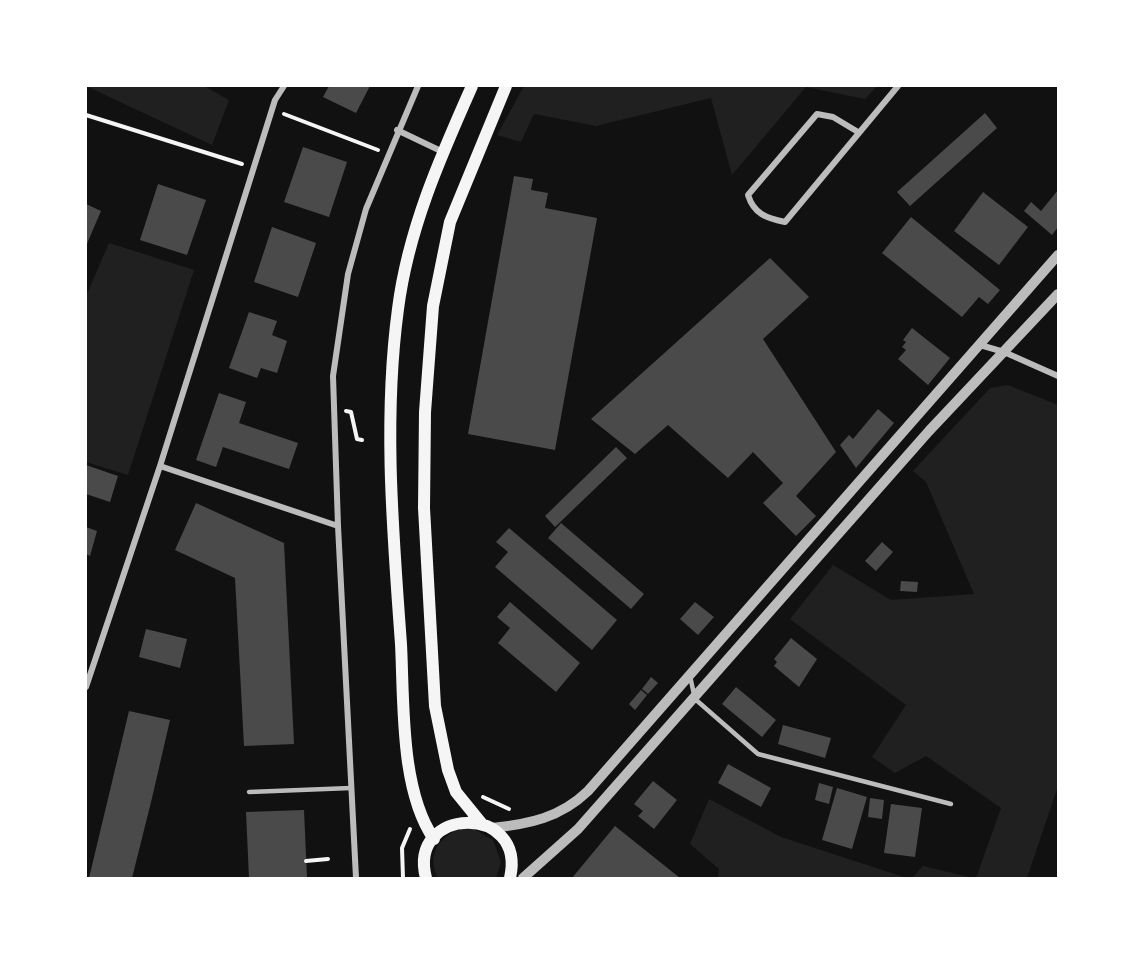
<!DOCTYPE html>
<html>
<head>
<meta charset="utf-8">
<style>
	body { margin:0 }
	#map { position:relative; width:1144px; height:964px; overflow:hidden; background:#111; font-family:Arial,sans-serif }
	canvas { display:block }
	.frame { position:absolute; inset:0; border:87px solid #fff; pointer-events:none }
</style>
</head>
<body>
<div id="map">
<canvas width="1144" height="964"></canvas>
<div class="frame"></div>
</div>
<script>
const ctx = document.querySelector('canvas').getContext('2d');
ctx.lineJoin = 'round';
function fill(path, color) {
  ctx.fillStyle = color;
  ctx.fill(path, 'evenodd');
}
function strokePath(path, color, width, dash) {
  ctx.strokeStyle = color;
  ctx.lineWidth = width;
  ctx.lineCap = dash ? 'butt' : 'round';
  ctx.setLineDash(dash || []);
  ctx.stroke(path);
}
fill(new Path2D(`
	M86,86H204L229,100L212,145Z
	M524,86H877L865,99L806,87L732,175L711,98L596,126L534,114L521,142L497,135Z
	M109,243L194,270L128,475L86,462V296Z
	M1008,385L1058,405V786L1027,878H976L1001,808L926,756L895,773L872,757L906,705L790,619L833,565L891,600L974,594L926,482L913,471L990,388Z
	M709,799L781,837L907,878H718L719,869L690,844Z
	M462,828L474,829L493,840L501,862L496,878H438C426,855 439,836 462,828Z
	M923,866L973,878H912Z`), '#202020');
fill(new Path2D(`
	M329,86H370L356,113L323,97Z
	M985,113L997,128L910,206L897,192Z
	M303,147L347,162L329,217L284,202Z
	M514,176L533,179L531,190L548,193L545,208L597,218L555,450L468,434Z
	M158,184L206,200L187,255L140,240Z
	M1058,190V227L1052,235L1024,211L1031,202L1041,211Z
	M983,192L1028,227L999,265L954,231Z
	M86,204L101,211L86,246Z
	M911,217L1000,290L988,304L979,297L962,317L882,253Z
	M272,227L316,243L298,297L254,282Z
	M770,258L809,297L763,339L836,452L796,496L816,516L796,536L763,503L783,483L753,452L728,478L668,425L635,454L591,419Z
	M249,312L277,321L272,335L287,341L277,373L261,368L257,378L229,368Z
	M912,328L950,358L928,385L898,359L906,350L902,347L906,342L903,340Z
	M219,393L246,402L239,423L298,443L289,469L223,447L216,467L196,460Z
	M878,409L894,423L856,468L840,445L849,435L853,439Z
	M616,447L627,458L555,527L545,516Z
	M86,465L118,476L110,502L86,494Z
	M196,503L284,543L294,744L244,746L235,578L175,550Z
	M561,523L644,594L631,609L548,538Z
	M86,527L97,531L90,556L86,554Z
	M509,528L617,620L592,650L495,567L508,552L496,542Z
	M882,542L893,552L876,571L865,561Z
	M901,581L918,582L917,592L900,591Z
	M510,602L580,663L556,692L498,643L510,628L497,617Z
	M695,602L714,617L698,635L680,619Z
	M146,629L187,639L180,668L139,657Z
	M791,638L817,659L799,687L774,666L777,662L774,659Z
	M651,677L658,683L648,694L642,689Z
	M736,687L776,720L762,737L722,704Z
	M641,690L647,695L635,710L629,704Z
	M129,711L170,720L152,798L132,878H89Z
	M783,725L831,738L825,758L778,744Z
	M728,764L771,788L761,807L718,783Z
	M653,781L677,800L654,829L638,816L643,811L634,804Z
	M819,783L833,787L829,804L815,800Z
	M837,788L867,797L852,849L822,840Z
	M870,798L884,800L882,819L868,817Z
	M891,804L922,808L915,857L884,853Z
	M304,810L307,878H249L246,812Z
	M615,826L680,878H572Z`), '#4a4a4a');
strokePath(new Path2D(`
	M284,114L378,150
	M86,115L242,164
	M346,411L351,412L357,439L362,440
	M483,797L509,809
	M306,861L328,859
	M403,878L402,848L410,829`), '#f5f5f5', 4);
strokePath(new Path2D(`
	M690,676L695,699L758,754L951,804
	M249,792L351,788`), '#bcbcbc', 4.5);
strokePath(new Path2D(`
	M397,130L443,152
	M858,132L833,117L817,114L748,195C754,214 766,218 785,222L898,86
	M980,345L1004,352L1058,376
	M160,466L338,526
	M86,687L160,466L275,100L284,86
	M356,878L338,526L333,376L348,274L366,209L418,86`), '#bcbcbc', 6);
strokePath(new Path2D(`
	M492,828C529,824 560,818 588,791L1058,255
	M523,878L578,829L929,431L1058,294`), '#bcbcbc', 10);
strokePath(new Path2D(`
	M482,824L456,792L448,770L435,706L424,508L425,412L433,306L450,222L506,86
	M434,839C400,790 404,702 401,644C393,533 383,420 398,309C408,230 440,158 472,86
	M426,878C407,806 527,803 510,878`), '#f5f5f5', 12);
</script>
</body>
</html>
